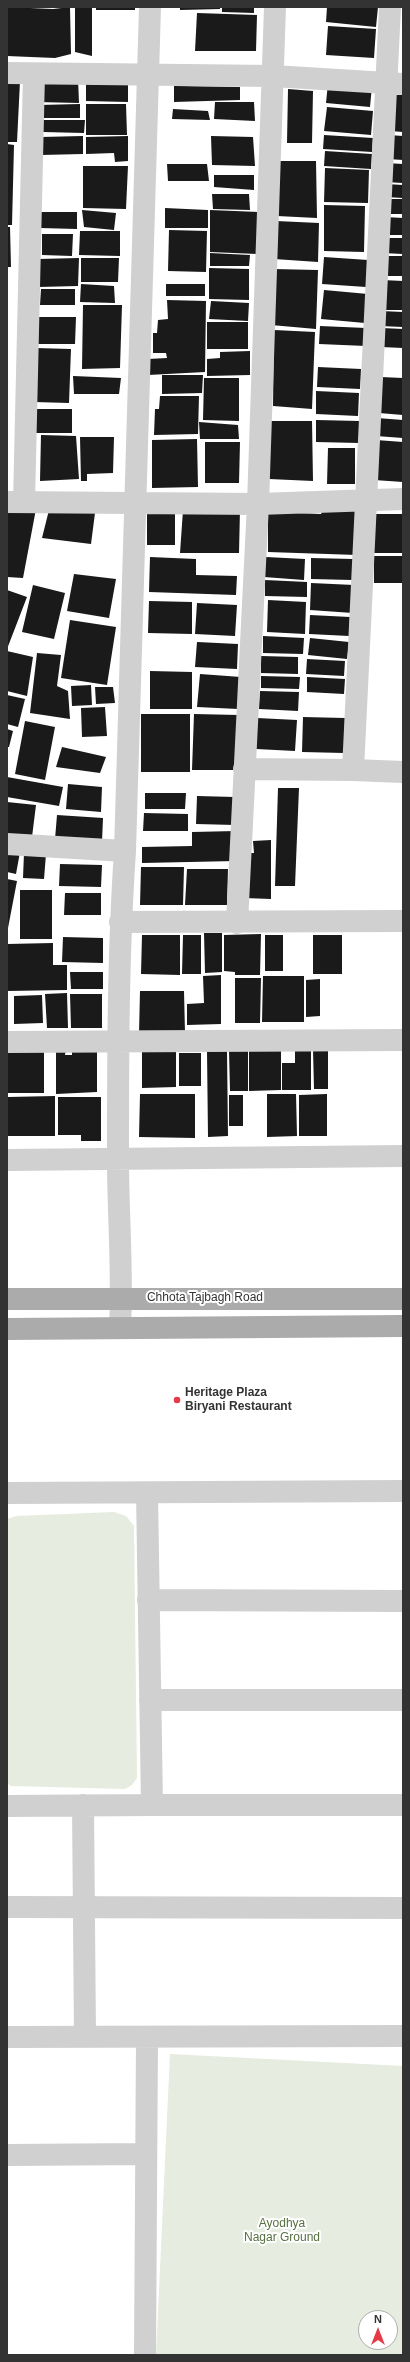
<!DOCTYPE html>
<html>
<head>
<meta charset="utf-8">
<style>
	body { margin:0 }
	#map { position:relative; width:410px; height:2362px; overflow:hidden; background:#fff; font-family:Arial,sans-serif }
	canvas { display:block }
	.frame { position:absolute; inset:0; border:8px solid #333; pointer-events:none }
	.north { position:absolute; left:358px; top:2310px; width:40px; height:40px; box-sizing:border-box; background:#fff; border:1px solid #adadad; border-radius:50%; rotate:0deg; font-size:11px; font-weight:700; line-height:16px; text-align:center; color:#333 }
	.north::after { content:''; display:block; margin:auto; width:14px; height:18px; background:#e63946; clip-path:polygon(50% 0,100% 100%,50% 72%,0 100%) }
</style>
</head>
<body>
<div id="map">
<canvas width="410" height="2362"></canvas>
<div class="frame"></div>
<div class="north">N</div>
</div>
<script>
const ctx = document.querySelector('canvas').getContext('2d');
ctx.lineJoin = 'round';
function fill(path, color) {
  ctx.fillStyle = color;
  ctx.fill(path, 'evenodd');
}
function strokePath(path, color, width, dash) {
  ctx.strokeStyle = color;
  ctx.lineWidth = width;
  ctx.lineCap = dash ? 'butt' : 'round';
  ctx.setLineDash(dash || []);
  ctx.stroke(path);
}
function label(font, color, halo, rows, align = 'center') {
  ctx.font = font + ' Arial,sans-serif';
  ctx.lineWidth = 4;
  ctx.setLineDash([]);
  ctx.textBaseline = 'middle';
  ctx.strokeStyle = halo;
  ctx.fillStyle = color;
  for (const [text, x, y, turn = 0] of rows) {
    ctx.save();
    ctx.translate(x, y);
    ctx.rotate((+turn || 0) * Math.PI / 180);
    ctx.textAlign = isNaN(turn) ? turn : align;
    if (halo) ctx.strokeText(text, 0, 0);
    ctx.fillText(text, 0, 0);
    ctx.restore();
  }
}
fill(new Path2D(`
	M114,1512L126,1516L134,1526L137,1778L132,1785L125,1789L11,1786L7,1783V1519L16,1516Z
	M170,2054L403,2066V2355H156ZM366,2318H390V2342H366Z`), '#e6ecdf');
fill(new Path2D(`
	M7,7L53,9L70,7L71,54L55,58L7,56Z
	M75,7H92V56L75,52Z
	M96,7H135V10H96Z
	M180,7H220V9L180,10Z
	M222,7H254V13L222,12Z
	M327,7H378L376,27L326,22Z
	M197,13L257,15L256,51H195Z
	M328,26L376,29L374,58L326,55Z
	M38,78H78L79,103L37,102Z
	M86,80H128V102L86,101Z
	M7,81H20L17,142H7Z
	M328,83L372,86L370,107L326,103Z
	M174,86L240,87V100L174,102Z
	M288,89L313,91L312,143H287Z
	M391,95H403V132L390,131Z
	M215,102H254L255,121L214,119Z
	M80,104V118H39V105Z
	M86,104H126L127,135H86Z
	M327,107L373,111L371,135L324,131Z
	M173,109L208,111L210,120L172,119Z
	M43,120H85L84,133L43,132Z
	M324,135L373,138L372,152L323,149Z
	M389,135L403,136V160L388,159Z
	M83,136V154L41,155V137Z
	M128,136V161L115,162L114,153L86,154V137Z
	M211,136L253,137L255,166L212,165Z
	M7,144L14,145L12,225H7Z
	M325,151L372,154L371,169L324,166Z
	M279,161H316L317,218L277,216Z
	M386,163L403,164V183L385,182Z
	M167,164H207L209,181H168Z
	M83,166H128L126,209L83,208Z
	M325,168L369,170L368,203L324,202Z
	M214,175H254V190L214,187Z
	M386,184L403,185V198L385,197Z
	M212,194H249L250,210L213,209Z
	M385,199H403V214H384Z
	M324,205L365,206L364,252L324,251Z
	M165,208L208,210V228H165Z
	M82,210L116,213L114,230L84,227Z
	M210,210L259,212L257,254L210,252Z
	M41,212H77V229L40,228Z
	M385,217L403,218V235H385Z
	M276,221L319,223L318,262L274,259Z
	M7,227H10L11,267H7Z
	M169,230L207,231L206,272L168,271Z
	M80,231H120V256L79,255Z
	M42,234H73L72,256L42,255Z
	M384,238H403V254L383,253Z
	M210,253L250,255L249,266H210Z
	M382,256H403V276H382Z
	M324,257L368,260L366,287L322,284Z
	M79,258L78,286L38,287V259Z
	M81,258H119L118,282H81Z
	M209,268L249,269V300L209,299Z
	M273,269L318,270L316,329L271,325Z
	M382,280L403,281V310H382Z
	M81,284L114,286L115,303L80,302Z
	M166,284H205V296H166Z
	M41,289H75V305H40Z
	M324,290L368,294L365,323L321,319Z
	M167,300L206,301L205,372L148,375V359L167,358L166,353H153V333H157L158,320L168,319Z
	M211,301L249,303L248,321L209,319Z
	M83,305H122L120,368L82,369Z
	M381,311L403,312V327L380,326Z
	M34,317H76L75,344H34Z
	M207,322H248V349H207Z
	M320,326L366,328V346L319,344Z
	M382,328L403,329V348L381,347Z
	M274,330L315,332L312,409L273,406Z
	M35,348L71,349L69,403L34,402Z
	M250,351V375L207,376V359L220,358V352Z
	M318,367L361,369L360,389L317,387Z
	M162,375H203L202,393L162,394Z
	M73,376L121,378L119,394H74Z
	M381,377L403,378V415L379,413Z
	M204,378H239V421L203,420Z
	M316,391L359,393L358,416L316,414Z
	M160,396H199L198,434L154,435L155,409H159Z
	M35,409H72V433H34Z
	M377,418L403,420V438L376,436Z
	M316,420L359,421V443L316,442Z
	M271,421H312L313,481L269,479Z
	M199,422L238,425L239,439H200Z
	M41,435L76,436L79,479L40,481Z
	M80,437H114L113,473L87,474V481H81Z
	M197,439L198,487L152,488V440Z
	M376,440L403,442V482L374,480Z
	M205,442H240L239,483H205Z
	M328,448H355V484H327Z
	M50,506L95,513L91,544L42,538Z
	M7,507L36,509L23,578L7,577Z
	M357,508V555L268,552V512L321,514L323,510Z
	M240,509L239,553H180L183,510Z
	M147,510H175V545H147Z
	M374,514H403V553H373Z
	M374,556H403V583H374Z
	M150,557L196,559V575L237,576L236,595L149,592Z
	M266,557L305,559L304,580L264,577Z
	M311,558L353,559L352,580L311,579Z
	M74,574L116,579L109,618L67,611Z
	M265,580L307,582V597L265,596Z
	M311,583L354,585L353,613L310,610Z
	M33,585L65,593L54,639L22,632Z
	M7,590L27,597L7,649Z
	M268,600L306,602L305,634L267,632Z
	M149,601L192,602V634L148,633Z
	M197,603L237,605L235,636L195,634Z
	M310,615L350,617L349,636L309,634Z
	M70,620L116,627L107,685L61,678Z
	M263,636L304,638L303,654L263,653Z
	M310,638L349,642L347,659L308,655Z
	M197,642L238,644L237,669L195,667Z
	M7,651L33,657L27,696L7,691Z
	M37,653L61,655L57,686L68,691L70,719L30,713Z
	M261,656L298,657V674L261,673Z
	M307,659L345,661L344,676L306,674Z
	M150,671L192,672V709H150Z
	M200,674L241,677L238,709L197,707Z
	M261,676L300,677L299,689L261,688Z
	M307,677L345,679L344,694L307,692Z
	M91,685L92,705L72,706L71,686Z
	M95,687H113L115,703L96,704Z
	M260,691L299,692L298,711L259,709Z
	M7,695L25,699L18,727L7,724Z
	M105,707L107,736L82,737L81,708Z
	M141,714H190V772H141Z
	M194,714L239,715L238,770H192Z
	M303,717L345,718L344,753L302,752Z
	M257,718L297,720L295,751L256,749Z
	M25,721L55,727L45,780L15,774Z
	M7,729L13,731L9,747H7Z
	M62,747L106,757L100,773L56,767Z
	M7,777L63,787L59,806L7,797Z
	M68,784L102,787L101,812L66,809Z
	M278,788H299L295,886H275Z
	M145,793H186L185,809H145Z
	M197,796L235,797V825L196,824Z
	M7,802L36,805L32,837L7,834Z
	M144,813L188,814V831H143Z
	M57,815L103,818L102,842L55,839Z
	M236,831V861L142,863V847L192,846V832Z
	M271,840V899L244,898L248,853H254L253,841Z
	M7,850L20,852L16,874L7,872Z
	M24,853L46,854L44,879L23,878Z
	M60,864L102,865L101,887L59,886Z
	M141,867H184L183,905H140Z
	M187,869H228L227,905H185Z
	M7,879L17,881L8,928H7Z
	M20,890H52V939H20Z
	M65,893H101V915H64Z
	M204,933H222V972L205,973Z
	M261,934L260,975H235V972L224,971V935Z
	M142,935H180V975L141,974Z
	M183,935H201V974H182Z
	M265,935H283V971H265Z
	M313,935H342V974H313Z
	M63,937L103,938V963L62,962Z
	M53,943V965H67V990L7,991V944Z
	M70,972H103V989H71Z
	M221,975V1024L187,1025V1004L204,1003L203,976Z
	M263,976H304V1022H262Z
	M235,978H261L260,1023H235Z
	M320,979V1016L306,1017V980Z
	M140,991H184L185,1033L139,1034Z
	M67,993L68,1028H47L45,994Z
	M70,994H102V1028H71Z
	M42,995L43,1023L14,1024V996Z
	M56,1048H66L65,1055H72V1048L97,1052V1092L56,1094Z
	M295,1048H311V1090H282V1063H295Z
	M313,1049H328V1089H314Z
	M142,1051H176V1087L142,1088Z
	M207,1051H227L228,1136L208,1137Z
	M229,1051H248V1091H230Z
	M249,1051H281V1090L249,1091Z
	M7,1052H44V1093H7Z
	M179,1053H201V1086H179Z
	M140,1094H195V1138L139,1137Z
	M267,1094H296L297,1136L267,1137Z
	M327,1094V1136H299V1095Z
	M229,1095H243V1126H229Z
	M55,1096V1136H8V1097Z
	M58,1097H101V1141H81V1135H58Z`), '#1a1a1a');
strokePath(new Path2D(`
	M390,7L353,770L403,772
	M7,73L273,76L403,84
	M7,502L258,504L403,499
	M24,502L34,74
	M244,769L353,770
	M7,844L125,851
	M120,922L403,921
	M237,923L258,504L275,7
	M7,1042L403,1040
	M7,1160L403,1156
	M120,1328C123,1271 118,1215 118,1159C118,1056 118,953 125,851L150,7
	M7,1493L403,1491
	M147,1493L152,1805H403
	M148,1600L403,1601
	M150,1700H403
	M83,1805L85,2037
	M7,1806L152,1805
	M7,1907L403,1908
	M7,2037L403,2036
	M7,2155L146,2154
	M145,2355L147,2037`), '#d0d0d0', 22);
strokePath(new Path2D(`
	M7,1299H403
	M7,1329L403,1326`), '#ababab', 22);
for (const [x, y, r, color] of [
	[177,1400,4,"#e63946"]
]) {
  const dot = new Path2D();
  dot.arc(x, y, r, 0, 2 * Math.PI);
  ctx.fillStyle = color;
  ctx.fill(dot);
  strokePath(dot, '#fff', 1.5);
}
label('12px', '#333', '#fff', [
	["Chhota Tajbagh Road",205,1298]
]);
label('bold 12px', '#333', '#fff', [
	["Heritage Plaza",185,1393],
	["Biryani Restaurant",185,1407]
], 'left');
label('12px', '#56703f', '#fff', [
	["Ayodhya",282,2224],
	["Nagar Ground",282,2238]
]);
</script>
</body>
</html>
